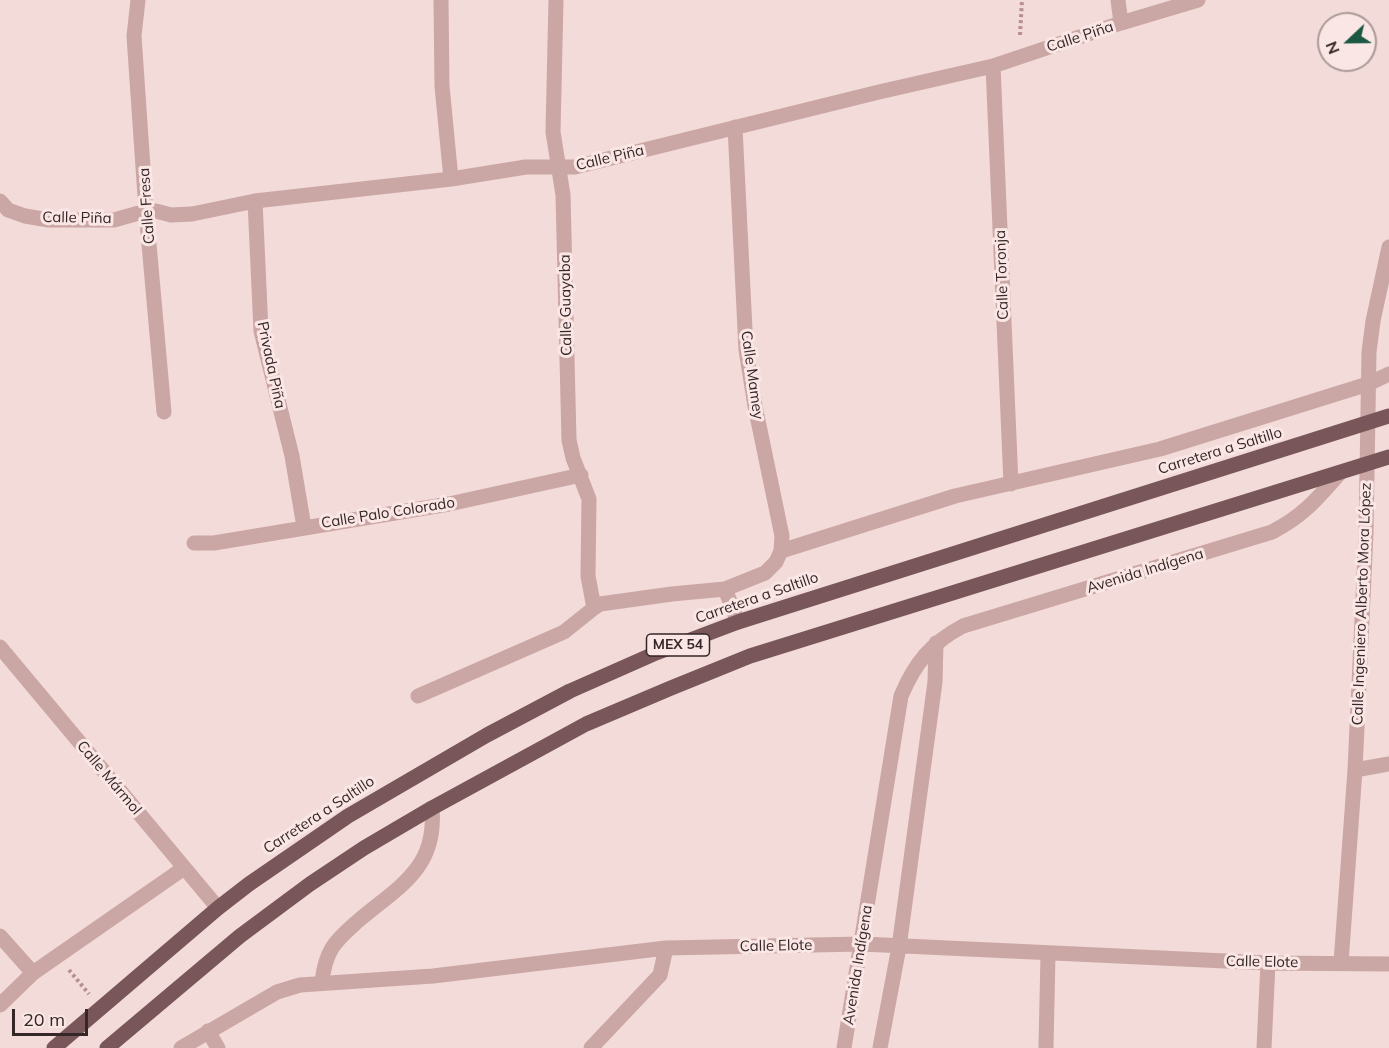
<!DOCTYPE html>
<html>
<head>
<meta charset="utf-8">
<style>
	body { margin:0 }
	#map { position:relative; width:1389px; height:1048px; overflow:hidden; background:#f2dbd8; font-family:Mulish,sans-serif }
	canvas { display:block }
	.north { position:absolute; left:1317px; top:12px; width:60px; height:60px; box-sizing:border-box; background:#fae7e5; border:2px solid #ab9a99; border-radius:50%; rotate:248deg; font-size:16px; font-weight:700; line-height:24px; text-align:center; color:#352627 }
	.north::after { content:''; display:block; margin:auto; width:21px; height:27px; background:#1a5843; clip-path:polygon(50% 0,100% 100%,50% 72%,0 100%) }
	.scale { position:absolute; left:12px; top:1009px; width:76px; height:27px; box-sizing:border-box; border:3px solid #352627; border-top:0; padding-left:8px; font-size:18px; line-height:21px; white-space:nowrap; color:#352627; -webkit-text-stroke:4px #fae7e5; paint-order:stroke }
</style>
</head>
<body>
<div id="map">
<canvas width="1389" height="1048"></canvas>
<div class="north">N</div>
<div class="scale">20 m</div>
</div>
<script>
const ctx = document.querySelector('canvas').getContext('2d');
ctx.lineJoin = 'round';
function strokePath(path, color, width, dash) {
  ctx.strokeStyle = color;
  ctx.lineWidth = width;
  ctx.lineCap = dash ? 'butt' : 'round';
  ctx.setLineDash(dash || []);
  ctx.stroke(path);
}
function label(font, color, halo, rows, align = 'center') {
  ctx.font = font + ' Mulish,sans-serif';
  ctx.lineWidth = 6;
  ctx.setLineDash([]);
  ctx.textBaseline = 'middle';
  ctx.strokeStyle = halo;
  ctx.fillStyle = color;
  for (const [text, x, y, turn = 0] of rows) {
    ctx.save();
    ctx.translate(x, y);
    ctx.rotate((+turn || 0) * Math.PI / 180);
    ctx.textAlign = isNaN(turn) ? turn : align;
    if (halo) ctx.strokeText(text, 0, 0);
    ctx.fillText(text, 0, 0);
    ctx.restore();
  }
}
strokePath(new Path2D(`
	M1020,35L1022,0
	M69,970L89,994`), '#b68f8e', 4, [3, 3]);
strokePath(new Path2D(`
	M138,0L134,36L146,211L164,412
	M441,0L442,86L451,179
	M556,0L553,132L563,195L569,440L573,458L589,499L588,576L594,608
	M1118,0L1121,23
	M993,66L1011,484
	M0,201L8,210L25,216L49,220H114L146,211H156L171,215L192,214L255,201L451,179L526,167H575L879,92L993,66L1121,23L1198,0
	M255,201L261,331L292,456L304,527
	M194,543H214L449,504L581,475
	M781,551L955,496L1160,449L1368,384L1389,374
	M725,589L738,622
	M0,647L218,908
	M418,696L564,632L594,608L600,604L672,594L725,589L765,573L776,562L781,551L782,536L755,406L746,350L735,127
	M1355,770L1389,764
	M0,936L33,973
	M1341,963L1355,770L1366,533L1369,352L1373,321L1389,247
	M322,983C323,971 326,958 332,948C339,937 349,929 358,921C399,886 437,869 432,808
	M0,1005L33,973L184,868
	M208,1031L218,1048
	M181,1048L277,992L300,985L433,976L666,948L862,944L1268,963L1389,964
	M591,1048L660,975L666,948
	M844,1048L901,696C915,663 931,643 963,626L1272,532C1303,516 1316,500 1339,474
	M880,1048L899,947L935,682L936,643
	M1046,1048L1048,954
	M1264,1048L1268,963`), '#caa6a4', 15);
strokePath(new Path2D(`
	M54,1048L218,908L249,884L348,816L487,735L570,691L656,653L738,622L1389,416
	M107,1048L240,936L310,884L364,848L432,808L586,724L671,688L750,656L1389,457`), '#785659', 15);
for (const [x, y, w] of [
	[678,645,63]
]) {
  const box = new Path2D();
  box.roundRect(x - w / 2, y - 11, w, 22, 4.5);
  ctx.fillStyle = '#fae7e5';
  ctx.fill(box);
  strokePath(box, '#352627', 1.5);
}
label('bold 14px', '#352627', null, [
	["MEX 54",678,645]
]);
label('15px', '#352627', '#fae7e5', [
	["Calle Piña",1080,37,-18],
	["Calle Piña",610,158,-13],
	["Calle Fresa",147,206,-94],
	["Calle Piña",77,218,1],
	["Calle Toronja",1002,275,-92],
	["Calle Guayaba",566,305,-91],
	["Privada Piña",271,365,78],
	["Calle Mamey",752,375,82],
	["Carretera a Saltillo",1220,451,-17],
	["Calle Palo Colorado",388,513,-9],
	["Avenida Indígena",1145,571,-17],
	["Carretera a Saltillo",757,598,-19],
	["Calle Ingeniero Alberto Mora López",1362,604,-88],
	["Calle Mármol",109,778,50],
	["Carretera a Saltillo",319,815,-33],
	["Calle Elote",776,946,-1],
	["Calle Elote",1262,962,1],
	["Avenida Indígena",858,965,-81]
]);
</script>
</body>
</html>
